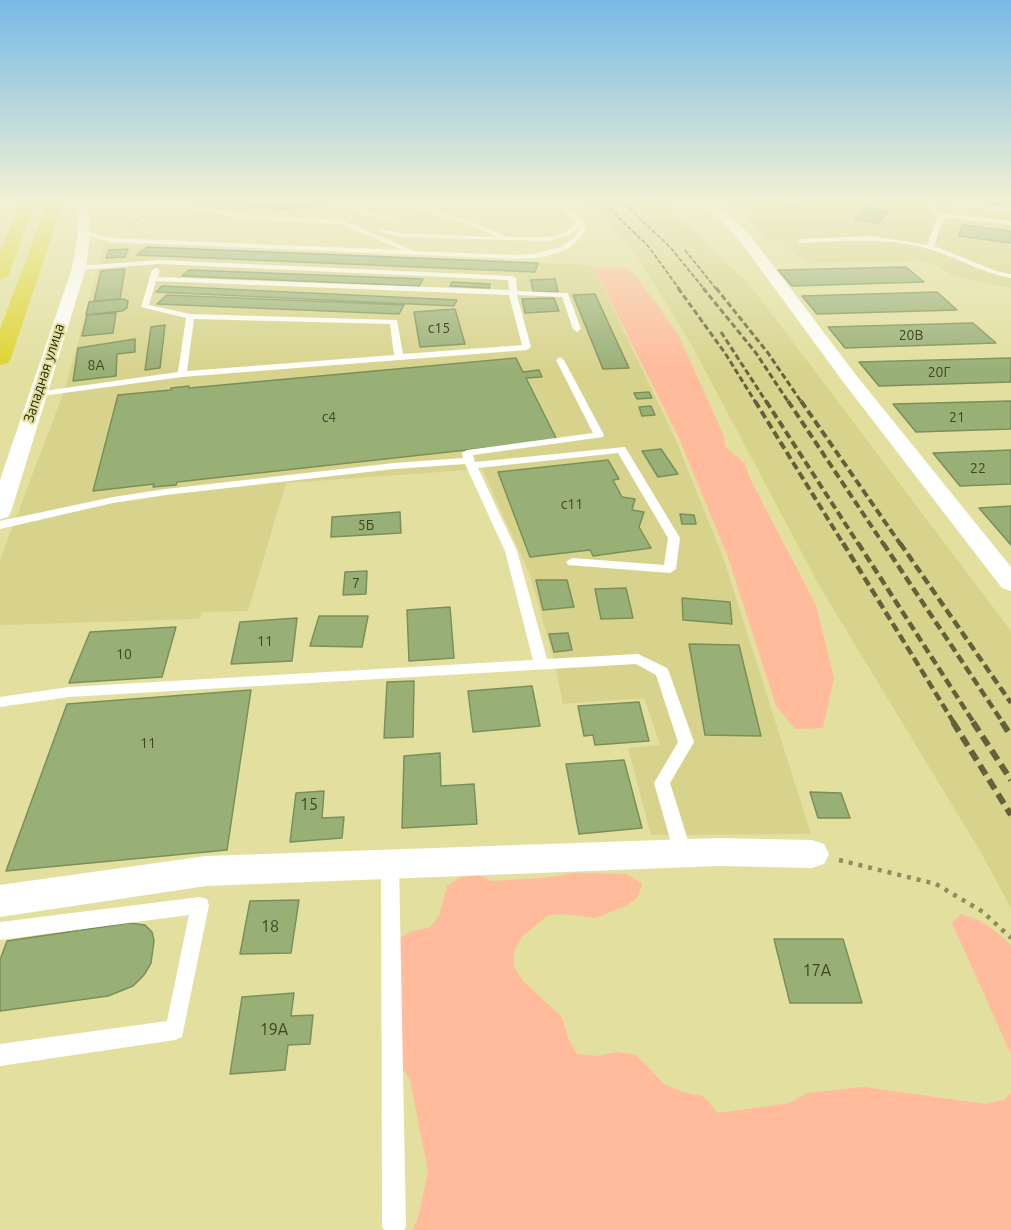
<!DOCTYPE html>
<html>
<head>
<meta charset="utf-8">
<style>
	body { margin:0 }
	canvas { display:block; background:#e2df9f }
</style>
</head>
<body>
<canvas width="1011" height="1230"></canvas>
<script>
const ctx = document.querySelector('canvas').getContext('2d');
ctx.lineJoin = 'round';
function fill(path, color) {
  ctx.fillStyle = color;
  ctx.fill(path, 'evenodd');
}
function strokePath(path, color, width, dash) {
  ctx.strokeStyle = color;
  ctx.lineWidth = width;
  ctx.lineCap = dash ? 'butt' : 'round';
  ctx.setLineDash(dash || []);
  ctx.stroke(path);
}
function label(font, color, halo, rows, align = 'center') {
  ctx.font = font + ' Ubuntu,sans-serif';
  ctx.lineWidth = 4.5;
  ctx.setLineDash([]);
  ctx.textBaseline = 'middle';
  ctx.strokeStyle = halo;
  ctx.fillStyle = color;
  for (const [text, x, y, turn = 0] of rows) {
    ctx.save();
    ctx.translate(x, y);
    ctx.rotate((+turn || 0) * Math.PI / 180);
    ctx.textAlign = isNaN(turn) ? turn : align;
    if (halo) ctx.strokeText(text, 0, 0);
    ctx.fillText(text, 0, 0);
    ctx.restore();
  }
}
fill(new Path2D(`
	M583,199H653L679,218L749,284L1011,631V908L980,851L820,587L691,344L640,261L605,218Z
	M717,199H1011V288L956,277L930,263L919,261L806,263L780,241L766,240L749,221L745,209L740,204L729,206Z
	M104,244L592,265L675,438L723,557L811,834L651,835L628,748L660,745L644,698L563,704L555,664L530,575L482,469L286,483L248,611L202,612L199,619L0,625V560L66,386Z`), '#d7d38d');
fill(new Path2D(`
	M614,267L628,269L636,276L678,334L723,434L726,448L744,462L750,479L816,605L834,678L823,728L795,729L776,706L728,557L679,438L594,268Z
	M575,873L627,874L642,884L638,897L626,906L595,918L562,914L547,916L522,937L514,951V967L524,982L562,1017L568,1038L577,1054L598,1056L617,1052L636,1055L664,1084L682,1092L703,1096L718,1113L790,1103L807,1093L864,1087L986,1104L1004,1100L1011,1093V1230H412L418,1218L428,1172L410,1079L398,1063L397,940L412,931L429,928L439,916L447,886L461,877L478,875L492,881L543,878Z
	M961,914C982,920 996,930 1011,946V1054L952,923Z`), '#ffbb9c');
const building = new Path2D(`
	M186,199H336L304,208L280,209L223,204L210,206Z
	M779,199H802L797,207L775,204Z
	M950,199H1011V205L1006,206Z
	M865,207L888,211L879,223L855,219Z
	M962,225L1011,231V243L959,236Z
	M147,247L538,263L535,272L137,255Z
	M128,249L125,257L106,258L109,250Z
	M906,267L924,282L792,286L778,270Z
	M125,269L120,299L94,301L101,271Z
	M189,270L423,279L419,286L182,276Z
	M555,279L558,292H533L531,280Z
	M452,282L490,284L489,288L450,286Z
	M162,286L457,300L454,306L156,292Z
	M937,292L957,310L817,314L802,296Z
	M595,294L629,368L603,369L573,295Z
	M167,295L404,305L399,314L157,304Z
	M554,298L559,311L525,313L522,299Z
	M124,299L128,301L127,308L122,311L86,315L89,302Z
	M455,309L465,344L420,347L414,312Z
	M116,313L113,333L82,336L87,315Z
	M973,323L996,343L845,348L828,327Z
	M165,325L160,368L145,370L151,327Z
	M135,339V352L117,354L116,376L73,381L78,348Z
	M516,358L523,372L539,370L542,377L526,378L557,440L177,482L176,485L153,487L154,484L93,491L118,395L171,390V388L189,386V388Z
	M1011,358V382L879,386L859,362Z
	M649,392L652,398L637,399L634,393Z
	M1011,401V429L916,432L893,404Z
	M651,406L655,415L642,416L639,407Z
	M661,449L678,474L658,477L642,451Z
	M1011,450V484L960,486L933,453Z
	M608,460L619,479L613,480L622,497L635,499L632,510L644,512L639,527L651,548L593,556L590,550L530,557L498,472Z
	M1011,506V545L979,508Z
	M400,512L401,533L331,537L332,517Z
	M680,514L694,515L696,524H682Z
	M367,571L366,594L343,595L345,572Z
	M536,580H567L574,607L543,610Z
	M626,588L633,618L601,619L595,589Z
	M682,598L730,602L732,624L683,620Z
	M450,607L454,658L409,661L407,610Z
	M319,616H368L362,647L310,646Z
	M297,618L292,661L231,664L240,622Z
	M176,627L162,677L69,683L90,632Z
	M568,633L572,650L554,652L549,634Z
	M689,644L739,645L761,736L705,735Z
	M414,681L413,737L384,738L387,682Z
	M532,686L540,726L473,732L468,691Z
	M251,690L227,850L6,871L67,704Z
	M639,702L649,741L595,745L593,735L584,736L578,706Z
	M440,753L441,786L474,784L477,824L402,828L404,756Z
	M624,760L642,828L579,834L566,764Z
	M324,791L322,818L344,817L342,838L290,842L296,793Z
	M810,792L841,793L850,818H818Z
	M299,900L291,953L240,954L250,901Z
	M129,923L145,925L152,932L154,941L151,963L144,975L133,986L108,996L0,1011V960L7,941Z
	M774,939H843L862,1003H790Z
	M294,993L291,1016L313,1015L310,1044L288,1045L285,1070L230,1074L242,997Z`);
fill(building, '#98af76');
strokePath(building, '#7a9058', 1.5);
strokePath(new Path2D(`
	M130,226L146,214`), '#8f8c5d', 2, [1.5, 2]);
strokePath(new Path2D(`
	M839,860L936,884L983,912L1011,938`), '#8f8c5d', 4.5, [4, 6]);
fill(new Path2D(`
	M134,199H150L249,215L342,220L414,251L514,255L533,254L561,247L576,236L580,228L569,235L548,241L401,237L378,231L381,229L401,233L498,237L468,224L387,201L362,211L395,219V221L352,211L381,199H395L472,222L507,237H548L565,233L576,223L553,199H560L582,221L586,228C573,256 542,258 514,259L112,242L81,234L84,232L112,238L403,250L341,224L249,219Z
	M935,199L1011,208V212L937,203L935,210L943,213L1011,221V225L944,217L934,246L996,271L1011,274V278C982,273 957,257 929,249C888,237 843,241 801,243L798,241L801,239L871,236L927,245L938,216L929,211Z
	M159,260L512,276L516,278L517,291L568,293L581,329L577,332L573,329L562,297L517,295L531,347L527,350L182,377L34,397V393L37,392L178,372L186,318L141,307L152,270L156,268L160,270L158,277L509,290L508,280L159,264L79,270L75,268L79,266ZM156,281L509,295L522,345L403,354L397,320L190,314L149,305ZM194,319L390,324L394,355L187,371Z
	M560,357L564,360L604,435L603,437L473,455L475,462L625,447L680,538L676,569L670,573L568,565L566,562L572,558L664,565L668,538L618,453L478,468L517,551L547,659L638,654L667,668L669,672L694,742L670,783L692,853L689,858L683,861L677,858L674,853L654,783L678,742L656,675L636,664L69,697L0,707V697L69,687L533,660L505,551L465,464L394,469L166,495L113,503L0,529V521L113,497L166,489L394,463L463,458L462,453L467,450L593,433L556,360Z
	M390,854L396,857L399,862L406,1226L404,1230H384L382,1226L381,862L384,857Z
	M200,897L207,899L209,905L182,1037L175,1040L0,1066V1044L167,1021L189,915L0,940V922Z`), '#fff');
fill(new Path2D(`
	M76,199H88L90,234L86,268L11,512L8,517L0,519V480L72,268L78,234Z
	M695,199H709L723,209L750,235L856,375L1011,567V591L1002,588L844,383L740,241L715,215Z
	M718,838L812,840L824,844L829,854L824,864L812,868L718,866L206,886L0,917V885L206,856Z`), '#fff');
fill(new Path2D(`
	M22,199H37L9,274L6,278L0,279V252Z
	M49,199H64L11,358L8,363L0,365V329Z`), '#ded430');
strokePath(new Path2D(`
	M600,199L648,246L680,290
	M619,199L670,247L705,290
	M685,250L717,290`), '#63613b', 2, [4.5, 2]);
strokePath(new Path2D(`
	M678,288L725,353L756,403
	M703,288L756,353L789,403
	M716,288L768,353L802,403
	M721,332L767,403`), '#63613b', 3, [6, 3]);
strokePath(new Path2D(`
	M755,401L844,545
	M766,401L859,545
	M788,401L884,545
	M801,401L901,545`), '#63613b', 4, [8, 4]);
strokePath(new Path2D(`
	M843,543L954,723
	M858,543L974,723
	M883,543L1003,723
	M900,543L1011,703`), '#63613b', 4.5, [9, 4.5]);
strokePath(new Path2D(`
	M953,722L1011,815
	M973,722L1011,780
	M1002,722L1011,736`), '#63613b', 6, [11, 6]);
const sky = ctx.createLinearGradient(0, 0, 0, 371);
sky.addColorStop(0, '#77b9e6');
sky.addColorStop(0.54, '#f2f1d4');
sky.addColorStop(1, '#f2f1d400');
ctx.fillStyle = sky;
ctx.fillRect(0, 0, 1011, 371);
label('14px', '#414524', null, [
	["с15",439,328],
	["20В",911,335],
	["8А",96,365],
	["20Г",939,372],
	["с4",329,417],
	["21",957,417],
	["22",978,468],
	["с11",572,504],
	["5Б",366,525],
	["7",356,583],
	["11",265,641],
	["10",124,654],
	["11",148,743]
]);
label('14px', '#242209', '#e2df9f', [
	["Западная улица",44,373,-72]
]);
label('16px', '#414524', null, [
	["15",309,805],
	["18",270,927],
	["17А",817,971],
	["19А",274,1030]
]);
</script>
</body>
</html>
